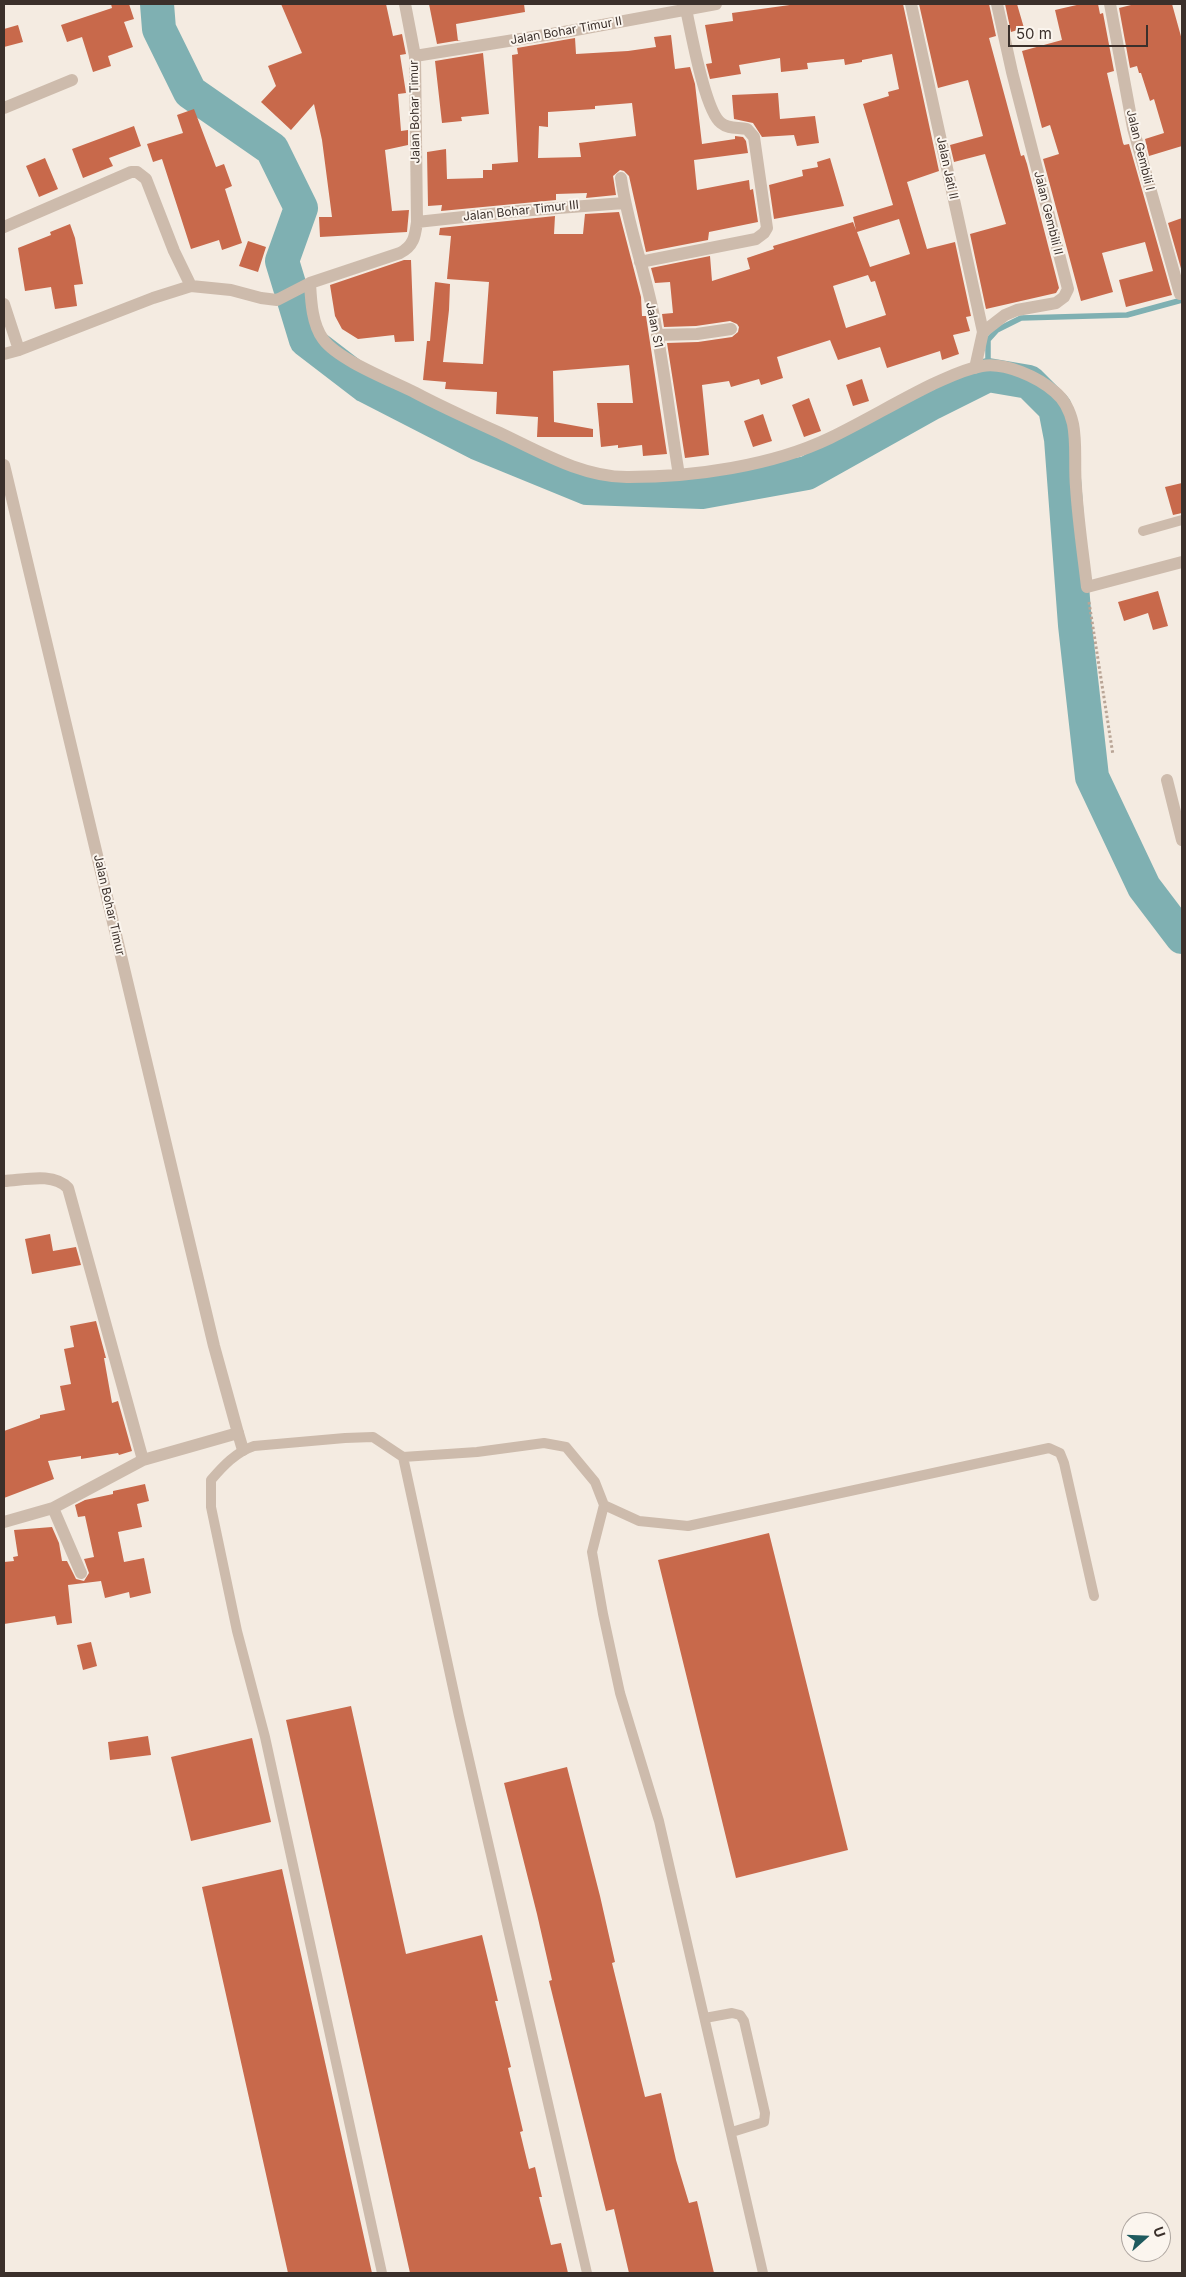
<!DOCTYPE html>
<html>
<head>
<meta charset="utf-8">
<style>
	body { margin:0 }
	#map { position:relative; width:1186px; height:2277px; overflow:hidden; background:#f4ebe1; font-family:Inter,sans-serif }
	canvas { display:block }
	.frame { position:absolute; inset:0; border:5px solid #3b302b; pointer-events:none }
	.north { position:absolute; left:1121px; top:2212px; width:50px; height:50px; box-sizing:border-box; background:#fbf5ee; border:1px solid #aea6a0; border-radius:50%; rotate:70deg; font-size:14px; font-weight:700; line-height:20px; text-align:center; color:#3b302b }
	.north::after { content:''; display:block; margin:auto; width:18px; height:22px; background:#1f5a5e; clip-path:polygon(50% 0,100% 100%,50% 72%,0 100%) }
	.scale { position:absolute; left:1008px; top:25px; width:140px; height:22px; box-sizing:border-box; border:2px solid #3b302b; border-top:0; padding-left:6px; font-size:15px; line-height:18px; white-space:nowrap; color:#3b302b; -webkit-text-stroke:4px #fbf5ee; paint-order:stroke }
</style>
</head>
<body>
<div id="map">
<canvas width="1186" height="2277"></canvas>
<div class="frame"></div>
<div class="north">U</div>
<div class="scale">50 m</div>
</div>
<script>
const ctx = document.querySelector('canvas').getContext('2d');
ctx.lineJoin = 'round';
function strokePath(path, color, width, dash) {
  ctx.strokeStyle = color;
  ctx.lineWidth = width;
  ctx.lineCap = dash ? 'butt' : 'round';
  ctx.setLineDash(dash || []);
  ctx.stroke(path);
}
function fill(path, color) {
  ctx.fillStyle = color;
  ctx.fill(path, 'evenodd');
}
function label(font, color, halo, rows, align = 'center') {
  ctx.font = font + ' Inter,sans-serif';
  ctx.lineWidth = 4;
  ctx.setLineDash([]);
  ctx.textBaseline = 'middle';
  ctx.strokeStyle = halo;
  ctx.fillStyle = color;
  for (const [text, x, y, turn = 0] of rows) {
    ctx.save();
    ctx.translate(x, y);
    ctx.rotate((+turn || 0) * Math.PI / 180);
    ctx.textAlign = isNaN(turn) ? turn : align;
    if (halo) ctx.strokeText(text, 0, 0);
    ctx.fillText(text, 0, 0);
    ctx.restore();
  }
}
strokePath(new Path2D(`
	M988,375V340L997,330L1021,318L1127,315L1182,300`), '#7fb0b2', 5.5);
strokePath(new Path2D(`
	M157,4L159,29L190,92L272,149L301,208L282,261L306,340L366,386L477,443L587,488L702,492L807,473L932,403L988,375L1029,382L1055,408L1061,439L1075,625L1092,777L1144,887L1182,937`), '#7fb0b2', 34);
fill(new Path2D(`
	M111,4H129L134,19L124,22L133,47L108,56L111,66L93,72L82,37L67,42L61,25L112,8Z
	M281,4H386L393,36L402,34L406,54L400,55L406,93L398,94L401,131L408,130V145L385,150L392,211L409,210L407,232L320,237L319,217H332L322,140L314,104L291,130L261,102L276,86L268,66L302,53Z
	M429,4H524L525,12L456,24L458,41L461,40L437,44Z
	M797,4H903L939,171L907,182L927,249L955,242L971,316L966,317L970,331L953,335L959,354L942,360L940,351L887,368L880,347L838,360L830,340L777,357L783,378L761,385L759,379L731,387L729,381L702,385L709,455L685,458L667,343L698,342L732,337L738,332L739,327L737,324L730,321L696,326L664,327L662,314L673,313L670,282L655,283L651,268L710,256L712,281L750,269L747,258L774,249L773,246L853,222L856,230L853,217L893,205L863,104L889,96L888,92L899,89L892,54L862,60V62L845,65L844,59L807,63L808,69L781,72L780,58L739,65L741,74L710,79L706,64L712,63L705,25L733,21L732,13ZM899,219L910,254L870,267L857,232ZM868,275L871,282L875,281L886,315L846,328L833,286Z
	M919,4H989L996,36L989,38L1021,156L1024,155L1027,164L1059,288L1056,293L986,309L970,234L1006,224L985,154L954,162L950,145L983,136L968,80L938,88Z
	M1005,4H1017L1024,28L1011,32Z
	M1081,4H1098L1100,14L1103,13L1114,71L1107,73L1123,143L1124,145L1129,144L1172,295L1126,307L1119,280L1153,271L1145,242L1102,253L1113,292L1081,301L1043,159L1059,154L1050,125L1042,128L1022,51L1062,40L1055,10Z
	M1135,4H1172L1182,40V146L1149,156L1145,139L1164,133L1154,99L1150,101L1141,73H1139L1137,66L1130,68L1119,8Z
	M18,25L23,42L4,47V29Z
	M671,35L675,69L690,67L695,84L702,144L735,139V136L743,137L746,141L748,153L694,160L697,190L749,180L750,190L753,189L758,222L709,232L708,240L646,252L629,176L624,171L620,170L613,176L616,195L586,198L587,193L556,194V200L441,211L442,205L428,206L427,152L446,149L447,179L483,178V170H492V164L518,162L512,55L518,54L517,48L575,38L576,54L628,51L656,47L654,37ZM632,103L636,136L579,143L581,157L538,158L539,126L548,127V112L595,109V106Z
	M483,53L489,114L461,117L462,121L442,123L435,61Z
	M778,93L780,119L815,116L819,143L797,146L794,135L762,137L753,123L734,119L732,95Z
	M194,109L216,167L224,164L232,186L225,189L242,243L222,250L219,240L191,249L162,159L153,162L147,144L183,133L177,115Z
	M134,126L141,146L109,158L113,166L83,178L72,149Z
	M45,158L58,189L39,197L26,166Z
	M830,158L844,206L774,219L769,185L803,176L802,170L818,167L817,162Z
	M619,212L641,297L642,316H646L667,454L643,456L642,445L618,448V445L601,447L597,403H633L629,365L553,371L554,422L593,429V437H537L538,417L496,414L497,392L445,389L446,382L423,380L427,341H430L435,282L450,284L449,310L443,362L483,364L489,282L447,279L451,236L439,235L440,228L555,216L554,234H583L585,214Z
	M1182,218V272L1168,223Z
	M70,224L75,238L83,284L74,285L77,306L55,309L51,287L25,291L18,248L51,235L50,232Z
	M248,241L266,247L258,272L239,266Z
	M404,260H411L414,341L395,342L394,335L358,339L342,329L335,316L330,285Z
	M862,379L869,401L853,406L846,385Z
	M809,398L821,431L804,437L792,405Z
	M763,414L772,441L753,447L744,421Z
	M1182,483V513L1173,515L1165,487Z
	M1158,591L1168,626L1153,630L1148,613L1124,621L1118,602Z
	M50,1234L53,1251L76,1247L81,1265L32,1274L25,1239Z
	M96,1321L106,1358H104L112,1403L118,1401L132,1451L119,1455L118,1453L81,1459V1456L48,1461L54,1479L4,1498V1431L40,1418V1415L65,1410L60,1386L71,1384L64,1349L74,1347L70,1326Z
	M145,1484L149,1501L137,1504L142,1527L118,1532L124,1562L144,1558L151,1593L130,1598L129,1592L105,1598L101,1581L68,1585L72,1623L57,1625L55,1616L4,1624V1562L14,1561L13,1557L18,1556L14,1530L52,1527L59,1543L62,1561H67L76,1579L84,1581L89,1573L84,1559L94,1557L85,1516L78,1517L75,1505L85,1500L113,1494V1491Z
	M769,1533L848,1850L736,1878L658,1560Z
	M91,1642L97,1666L83,1670L77,1645Z
	M351,1706L406,1954L482,1935L498,2001H495L511,2067L508,2068L523,2131L520,2132L529,2169L535,2167L542,2197H539L551,2245L561,2243L568,2273H410L286,1720Z
	M148,1736L151,1755L110,1760L108,1742Z
	M252,1738L271,1822L191,1841L171,1757Z
	M567,1767L600,1896L615,1962L612,1963L645,2097L661,2093L676,2160L689,2203L697,2201L714,2273H629L614,2209L606,2211L549,1981L552,1980L537,1914L504,1783Z
	M282,1869L372,2273H288L202,1887Z`), '#c8694b');
strokePath(new Path2D(`
	M1089,602L1113,755`), '#b9a596', 3, [2.5, 2.5]);
strokePath(new Path2D(`
	M1143,531L1182,520
	M403,1457L459,1716L587,2273
	M604,1505L592,1552L603,1614L620,1693L659,1821L763,2273
	M705,2018L732,2013L740,2015L744,2021L765,2113L764,2122L732,2132
	M382,2273L265,1737L237,1631L211,1507V1480C223,1466 236,1452 254,1446L345,1438L373,1437L403,1457L477,1452L544,1443L566,1447L595,1482L604,1505L639,1521L688,1526L1049,1448L1060,1453L1064,1463L1094,1596`), '#cdbbac', 10);
strokePath(new Path2D(`
	M238,1433L243,1450`), '#cdbbac', 12);
strokePath(new Path2D(`
	M911,4L983,332
	M1110,4L1133,128L1180,294
	M415,56L570,31L716,4
	M4,108L72,80
	M621,178C627,222 644,268 653,312C664,365 670,421 679,475
	M417,222L519,211L624,203
	M4,227L131,172H137L146,179L174,251L191,286
	M640,262L756,239L764,233L767,228L754,137L747,129C738,127 728,129 721,123C705,111 691,32 686,9
	M310,283C311,301 312,324 323,339C338,360 390,380 414,392C442,407 471,420 500,433C540,452 584,478 629,477C693,477 772,466 830,438C865,421 898,401 933,384C949,377 964,369 982,366C1005,362 1038,377 1055,392C1065,400 1070,411 1073,424C1077,444 1074,466 1076,487C1078,520 1083,553 1087,587L1182,562
	M4,304L19,350
	M657,335L697,334L731,329
	M4,354L19,350L153,298L191,286L231,290L261,298L277,300L310,283L400,253C414,246 415,236 417,222L415,56L405,4
	M975,368L983,332L1005,315L1017,310L1056,303L1064,297L1068,289L1012,72L997,4
	M4,465L214,1346L238,1433L143,1460L53,1508L4,1522
	M1167,780L1182,840
	M4,1181C24,1180 53,1172 68,1188L143,1460
	M53,1508L81,1573`), '#cdbbac', 12);
label('12px', '#3b302b', '#fbf5ee', [
	["Jalan Bohar Timur II",566,31,-10],
	["Jalan Bohar Timur",415,112,-91],
	["Jalan Gembili I",1140,150,76],
	["Jalan Jati II",947,168,78],
	["Jalan Bohar Timur III",521,211,-6],
	["Jalan Gembili II",1048,213,76],
	["Jalan S1",654,325,79],
	["Jalan Bohar Timur",109,905,77]
]);
</script>
</body>
</html>
